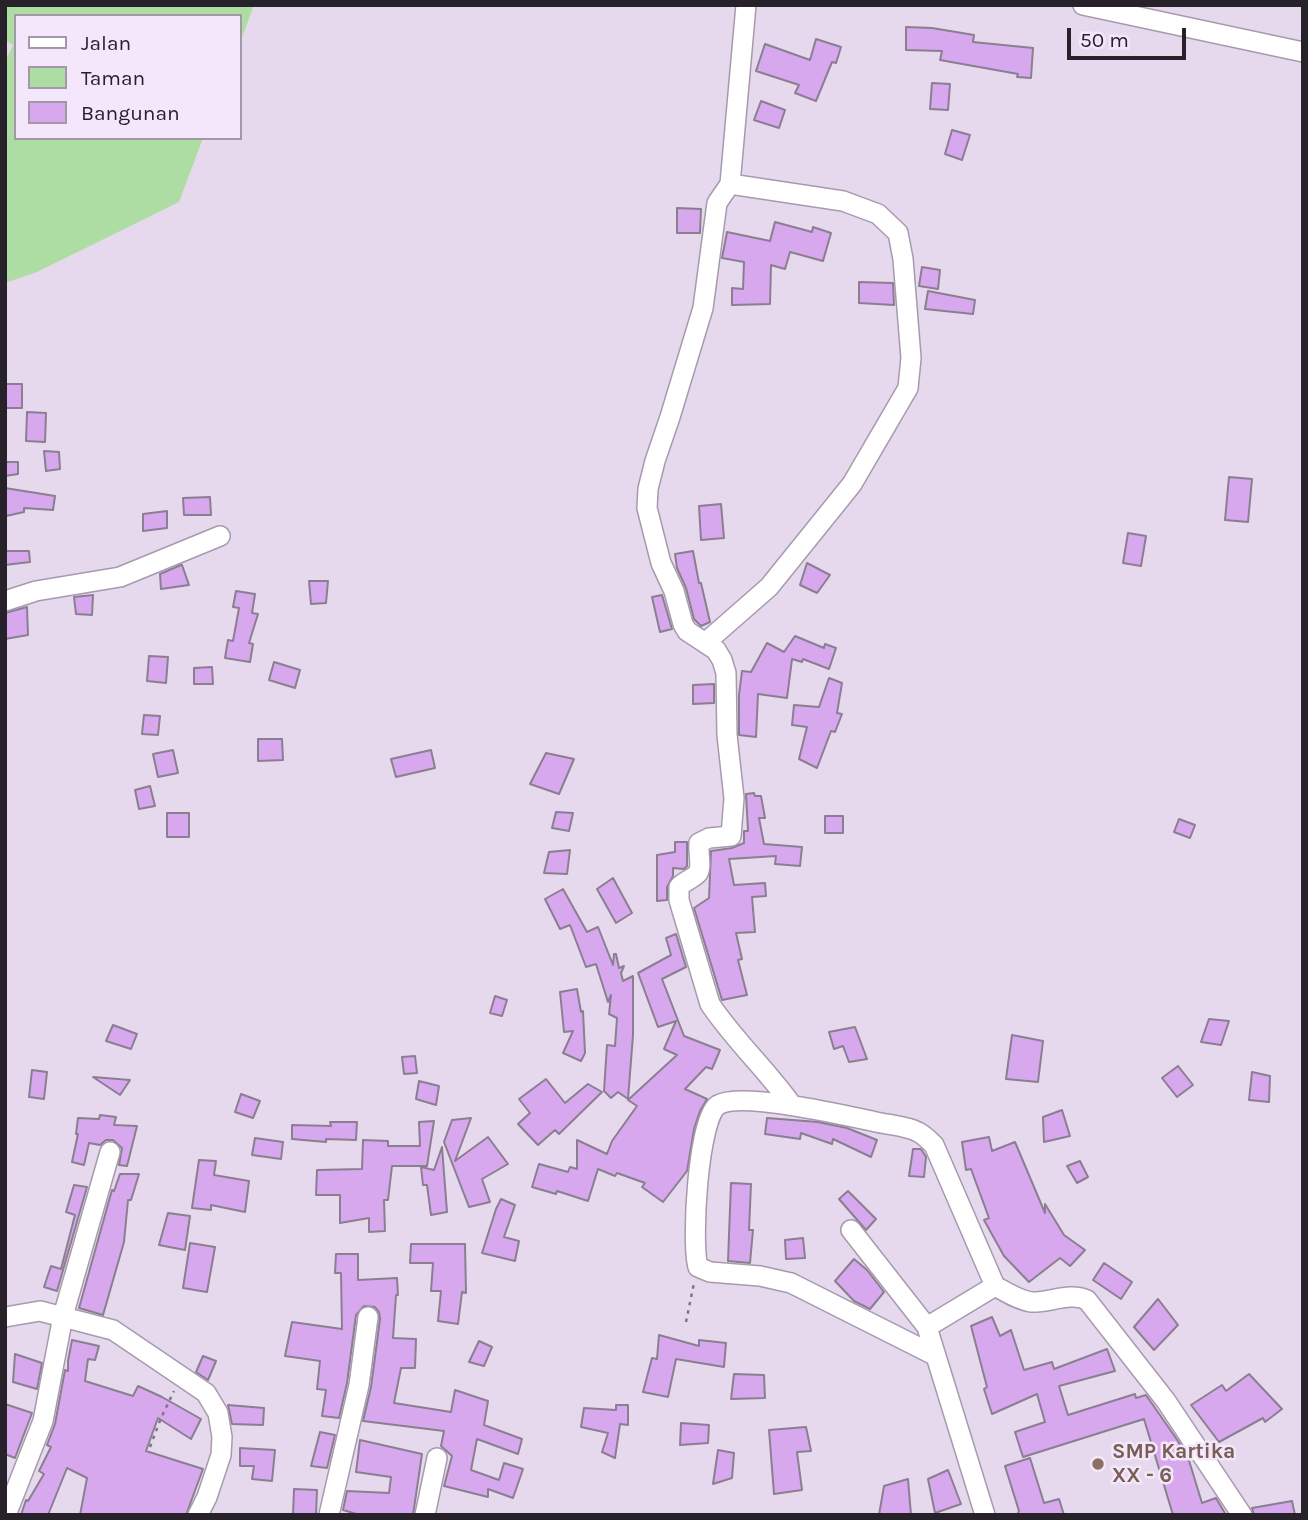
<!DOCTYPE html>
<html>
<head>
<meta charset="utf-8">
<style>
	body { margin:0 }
	#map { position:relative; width:1308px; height:1520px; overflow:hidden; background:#e6d9ed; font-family:Karla,sans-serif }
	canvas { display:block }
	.frame { position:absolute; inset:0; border:7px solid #27222a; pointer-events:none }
	.legend { position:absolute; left:14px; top:14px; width:228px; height:126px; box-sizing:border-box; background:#f4e6fb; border:2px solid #a298a7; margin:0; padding:9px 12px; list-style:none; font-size:21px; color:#27222a }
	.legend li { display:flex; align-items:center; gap:14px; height:35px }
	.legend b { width:35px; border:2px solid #a298a7 }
	.scale { position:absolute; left:1067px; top:28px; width:119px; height:32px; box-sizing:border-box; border:4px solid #27222a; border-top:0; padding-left:9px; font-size:21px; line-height:24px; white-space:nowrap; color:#27222a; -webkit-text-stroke:5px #f4e6fb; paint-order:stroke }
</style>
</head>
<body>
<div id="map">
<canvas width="1308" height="1520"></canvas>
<div class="frame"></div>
<ul class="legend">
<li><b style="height:9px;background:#fff"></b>Jalan</li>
<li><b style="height:19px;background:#addda2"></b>Taman</li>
<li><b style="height:19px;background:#d8a8ef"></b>Bangunan</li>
</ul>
<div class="scale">50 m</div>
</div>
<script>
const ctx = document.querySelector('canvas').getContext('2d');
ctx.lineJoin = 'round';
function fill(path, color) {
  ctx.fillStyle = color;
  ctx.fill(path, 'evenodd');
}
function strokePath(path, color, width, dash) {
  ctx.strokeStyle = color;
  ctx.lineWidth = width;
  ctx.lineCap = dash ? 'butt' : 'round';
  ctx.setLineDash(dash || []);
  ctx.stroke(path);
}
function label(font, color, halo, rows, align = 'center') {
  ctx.font = font + ' Karla,sans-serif';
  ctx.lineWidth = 5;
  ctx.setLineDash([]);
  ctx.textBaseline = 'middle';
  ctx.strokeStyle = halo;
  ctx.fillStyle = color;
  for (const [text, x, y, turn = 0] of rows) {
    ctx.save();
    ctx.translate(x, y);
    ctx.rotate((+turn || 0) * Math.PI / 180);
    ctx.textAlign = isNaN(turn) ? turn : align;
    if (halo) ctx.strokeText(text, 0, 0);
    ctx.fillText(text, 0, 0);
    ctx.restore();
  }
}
fill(new Path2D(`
	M5,5H254L240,43V16H16V138H203L179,202L37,272L5,283V62L13,45L5,40Z`), '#addda2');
const building = new Path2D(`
	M906,27L932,28L974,35L973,42L1033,48L1031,78L1017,77L1018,74L940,60L942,51L906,50Z
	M816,39L841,47L836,63L832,62L816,101L795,93L799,85L756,71L765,44L810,60Z
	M932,83L950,84L948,110L930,109Z
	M761,101L785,110L779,128L754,120Z
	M952,130L970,135L962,160L945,154Z
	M677,208L701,209L700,233H677Z
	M775,222L812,232L813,227L831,233L823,261L790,252L785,269L771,265L770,304L732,305V288L743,289L744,262L722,258L727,232L770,241Z
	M922,267L940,270L938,289L919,286Z
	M859,282L893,283L894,305L859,303Z
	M928,291L975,300L973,314L925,309Z
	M5,384H22V408H5Z
	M27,412L46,413L45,442L26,441Z
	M44,451L59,452L60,469L46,471Z
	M5,462H18V474L5,476Z
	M1229,477L1252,479L1248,522L1225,520Z
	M5,488L55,496L53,510L24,508V512L6,516Z
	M210,497L211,515H184L183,498Z
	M721,504L724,538L701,540L699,506Z
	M167,511V528L143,531V514Z
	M1128,533L1146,536L1141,566L1123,563Z
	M5,551H29L30,562L5,565Z
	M693,551L699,583H701L710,622L701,626L694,619L686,588L677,568L675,554Z
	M807,563L830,575L817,593L800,585Z
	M181,565H182L189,585L161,589L160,574Z
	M309,581H328L326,603L311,604Z
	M236,591L255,594L252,613L258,614L249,643L253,644L250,662L225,658L228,640L233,641L239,608L233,607Z
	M93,595L92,615L76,614L74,597Z
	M662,595L672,629L660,632L652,597Z
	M27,607L28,635L5,639V613Z
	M795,636L824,648L825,644L836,648L829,669L803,659L802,662L792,659L787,698L758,694L756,737L739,735V695L742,671L751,672L767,643L784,652Z
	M149,656L168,657L166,683L147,681Z
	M274,662L300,670L295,688L269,680Z
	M212,667L213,684H194V668Z
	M829,678L842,683L837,713L842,714L835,732L831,731L817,768L799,759L807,727L792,725L794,705L819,707Z
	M714,684V703L693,704V685Z
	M144,715L160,716L158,735L142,734Z
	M258,739H282L283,760L258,761Z
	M173,750L178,773L158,777L153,754Z
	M431,750L435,768L396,777L391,759Z
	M546,753L574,759L559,794L530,784Z
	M150,786L155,806L139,809L135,790Z
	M754,793L755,796H761L765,818H759L764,844L802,847L800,866L775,864L776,856L729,859L734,885L765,883L766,896L752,897L755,932L736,933L742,959L738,960L747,995L722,1000L694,908L709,898L711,851L732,848L744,843V831H748L746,794Z
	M556,812L573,813L569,831L552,828Z
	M167,813H189V837H167Z
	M825,816H843V833H825Z
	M1179,819L1195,825L1190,838L1174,832Z
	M675,842H687V866L684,869L673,868V876L667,887V900L657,901V855L675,852Z
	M570,850L567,874L544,873L549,852Z
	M613,878L632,913L616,923L597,889Z
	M563,889L587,932L598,927L613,965L614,954H616L619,968L624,966L621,973L623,981L633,976V1035L628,1099L618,1092L611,1098L604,1091L607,1045L615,1046L617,1018L609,1014L611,995L608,1002L596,964L586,967L570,925L560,929L545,899Z
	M676,934L686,967L662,979L684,1036L720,1050L712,1069L706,1067L685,1089L707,1099L700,1111L694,1129L687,1171L663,1202L642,1187L645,1183L617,1173L615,1176L598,1169L588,1201L557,1191L556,1194L532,1187L539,1164L568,1172L570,1167L577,1169V1140L607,1154L612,1141L637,1106L628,1100L677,1055L664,1049L676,1021L658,1027L638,973L671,955L666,938Z
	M577,989L581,1012L583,1011L585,1053L581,1061L563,1053L573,1031L564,1032L560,992Z
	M495,996L507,1000L502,1016L490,1013Z
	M1209,1019L1229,1021L1221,1045L1201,1042Z
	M113,1025L137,1034L131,1049L106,1041Z
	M855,1027L867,1059L849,1062L843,1046L834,1049L829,1032Z
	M1012,1035L1043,1041L1038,1082L1006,1079Z
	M415,1056L417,1073L404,1074L402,1057Z
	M1178,1066L1193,1085L1177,1097L1162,1078Z
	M32,1070L47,1072L44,1099L29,1097Z
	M1252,1072L1270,1076L1269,1102L1249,1100Z
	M93,1077L130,1080L120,1095Z
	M546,1079L565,1103L588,1084L602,1092L559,1134L555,1130L538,1145L518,1124L530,1113L519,1099Z
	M419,1081L439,1086L436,1105L416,1099Z
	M241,1094L260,1101L253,1118L235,1112Z
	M1062,1110L1070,1136L1044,1142L1043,1117Z
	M100,1115L116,1117L114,1125L137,1126L127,1166L119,1165L122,1148L113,1140H106L100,1145L89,1143L84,1165L72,1162L78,1134H76L78,1118L99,1119Z
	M471,1118L455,1161L488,1137L508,1164L482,1179L490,1202L469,1207L444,1142L452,1120Z
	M767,1118L818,1122L847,1128L877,1140L871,1157L833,1139L832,1144L801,1133L800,1139L765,1134Z
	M434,1121L427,1166H392L388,1200H384L385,1231L369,1232V1218L340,1223V1195H316L317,1170L362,1169L363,1140L388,1141V1146H420L419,1122Z
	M330,1122H357L356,1140L326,1139V1142L292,1139V1125L331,1126Z
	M989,1137L992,1151L1015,1142L1045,1213V1204L1064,1235L1085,1250L1070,1266L1060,1258L1029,1282L1004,1256L984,1220L989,1218L971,1169L966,1170L962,1142Z
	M255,1138L283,1142L281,1159L252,1155Z
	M442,1147L447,1212L431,1215L427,1185H423L421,1167L434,1170Z
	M913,1149H921L926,1157L924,1177L909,1176Z
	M199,1160L216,1161L214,1175L249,1181L245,1212L211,1205V1210L192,1208Z
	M1080,1161L1088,1177L1077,1183L1067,1166Z
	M120,1174H139L131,1200H128L124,1242L103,1315L79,1308L112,1190L114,1191Z
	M731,1183L751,1184L749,1230H753L750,1263L728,1261Z
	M74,1185L87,1187L57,1291L44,1287L51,1266L61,1269L75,1215L66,1212Z
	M848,1191L876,1219L866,1230L839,1199Z
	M501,1199L515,1205L504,1237L519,1241L515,1261L482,1253L496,1209Z
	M168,1213L190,1216L185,1250L159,1245Z
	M803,1238L805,1258L786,1259L785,1240Z
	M190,1243L215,1247L207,1292L183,1288Z
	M411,1244H465L466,1293L462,1292L458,1324L438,1321L441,1291H431L433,1263H410Z
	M336,1254H358V1280L397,1278L398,1295H396L393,1338L416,1339L415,1368H401L394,1403L451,1412L455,1390L488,1401L484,1425L522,1439L518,1454L477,1439L471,1470L499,1480L504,1463L523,1469L513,1498L488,1489V1497L444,1486L452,1456L441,1446L444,1431L363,1421L371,1387L380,1319L379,1312L375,1307L364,1306L356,1315L347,1383L339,1418L322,1416L326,1390L317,1389L320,1361L285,1356L292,1322L342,1329L341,1273H335Z
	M854,1259L867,1270L884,1292L870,1309L854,1301L835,1281Z
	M1104,1263L1132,1282L1121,1299L1093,1280Z
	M1158,1299L1178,1325L1154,1350L1134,1327Z
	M992,1317L1000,1336L1011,1330L1024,1370L1052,1362L1054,1369L1107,1349L1115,1371L1059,1386L1068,1415L1135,1394L1136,1398L1146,1395L1187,1454L1202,1503L1216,1498L1226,1515H1173L1144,1419L1023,1457L1015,1432L1045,1422L1037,1394L992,1414L984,1389L987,1387L971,1326Z
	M659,1335L699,1346V1340L726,1343L724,1367L676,1359L668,1397L643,1392L652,1358L657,1359Z
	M72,1340L99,1346L95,1360L88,1359L85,1381L133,1396L138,1386L162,1397L201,1419L191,1439L158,1418L146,1451L203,1469L186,1515H80L87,1478L67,1468L48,1515H21L26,1500L28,1501L44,1474L39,1471L51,1447L47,1445L55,1424L65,1370L68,1371V1361Z
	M479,1341L492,1347L484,1366L469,1362Z
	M15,1354L42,1363L37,1389L13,1382Z
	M203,1356L216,1361L208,1380L196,1372Z
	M734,1374L764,1375L765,1398L731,1399Z
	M1249,1374L1282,1409L1265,1422L1263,1418L1219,1442L1191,1405L1222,1385L1226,1391Z
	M5,1404L32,1413L15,1458L5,1454Z
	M228,1405L264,1408L263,1425L232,1424Z
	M616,1405H628V1425L620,1424L615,1458L602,1452L608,1433L581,1427L584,1408L616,1410Z
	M681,1423L709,1425L708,1443L680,1445Z
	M806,1427L811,1451L797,1452L802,1490L774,1494L769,1430Z
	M320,1432L335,1435L327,1468L311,1466Z
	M360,1440L422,1454L413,1515H360L343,1510L347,1491L389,1493L391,1477L356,1472Z
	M240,1448L275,1450L272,1481L252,1479L254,1466H240Z
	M718,1450L734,1453L732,1478L713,1484Z
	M1030,1458L1044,1503L1059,1499L1064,1515H1017L1019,1511L1005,1466Z
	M948,1470L961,1504L935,1513L928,1479Z
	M908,1479L911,1515H879L884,1486Z
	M294,1489L317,1490L316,1515H293Z
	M1292,1501L1295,1515H1254L1252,1508Z`);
fill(building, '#d8a8ef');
strokePath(building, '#8a7e91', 2);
const minor = new Path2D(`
	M1083,5L1303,52
	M730,184L717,203L703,308L670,417L655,461L648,489L647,508L661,563L674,591L683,624L687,631L716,650L722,660L726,673L727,735L734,798L731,836L709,838L699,843C698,852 702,866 698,873C693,879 684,881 679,887V900L710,1004C734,1040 766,1069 791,1104
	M5,601L36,591L120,577L220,536
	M705,643L769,587L852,484L908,388L911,358L903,259L898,233L878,214L843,201L730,184L746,5
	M851,1230L927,1327
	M995,1286C1006,1292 1018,1300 1031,1302C1049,1303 1070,1292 1087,1300L1166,1401L1242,1515
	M5,1317L40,1311L113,1330L206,1393L218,1413L222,1437L221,1455L207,1497L198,1515
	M936,1356L791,1283L760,1276L710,1272L698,1267C691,1242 698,1118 718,1105C741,1091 848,1116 876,1122C889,1125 907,1126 918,1132C924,1135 930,1141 934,1145L995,1286L927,1327L985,1515
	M6,1515L43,1421L63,1316L110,1152
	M329,1515L359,1385L368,1317
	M425,1515L437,1458`);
strokePath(minor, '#a79aad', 22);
strokePath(new Path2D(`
	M686,1322L694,1283
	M150,1447L161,1418L174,1391`), '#7f7784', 2.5, [3.5, 5]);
strokePath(minor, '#fff', 19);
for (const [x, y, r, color] of [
	[1098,1464,7,"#8d6e63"]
]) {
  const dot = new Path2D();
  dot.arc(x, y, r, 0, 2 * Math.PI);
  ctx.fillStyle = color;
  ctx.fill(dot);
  strokePath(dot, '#f4e6fb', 2.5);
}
label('bold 21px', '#785e54', '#f4e6fb', [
	["SMP Kartika",1112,1452],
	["XX - 6",1112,1476]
], 'left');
</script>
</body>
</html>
